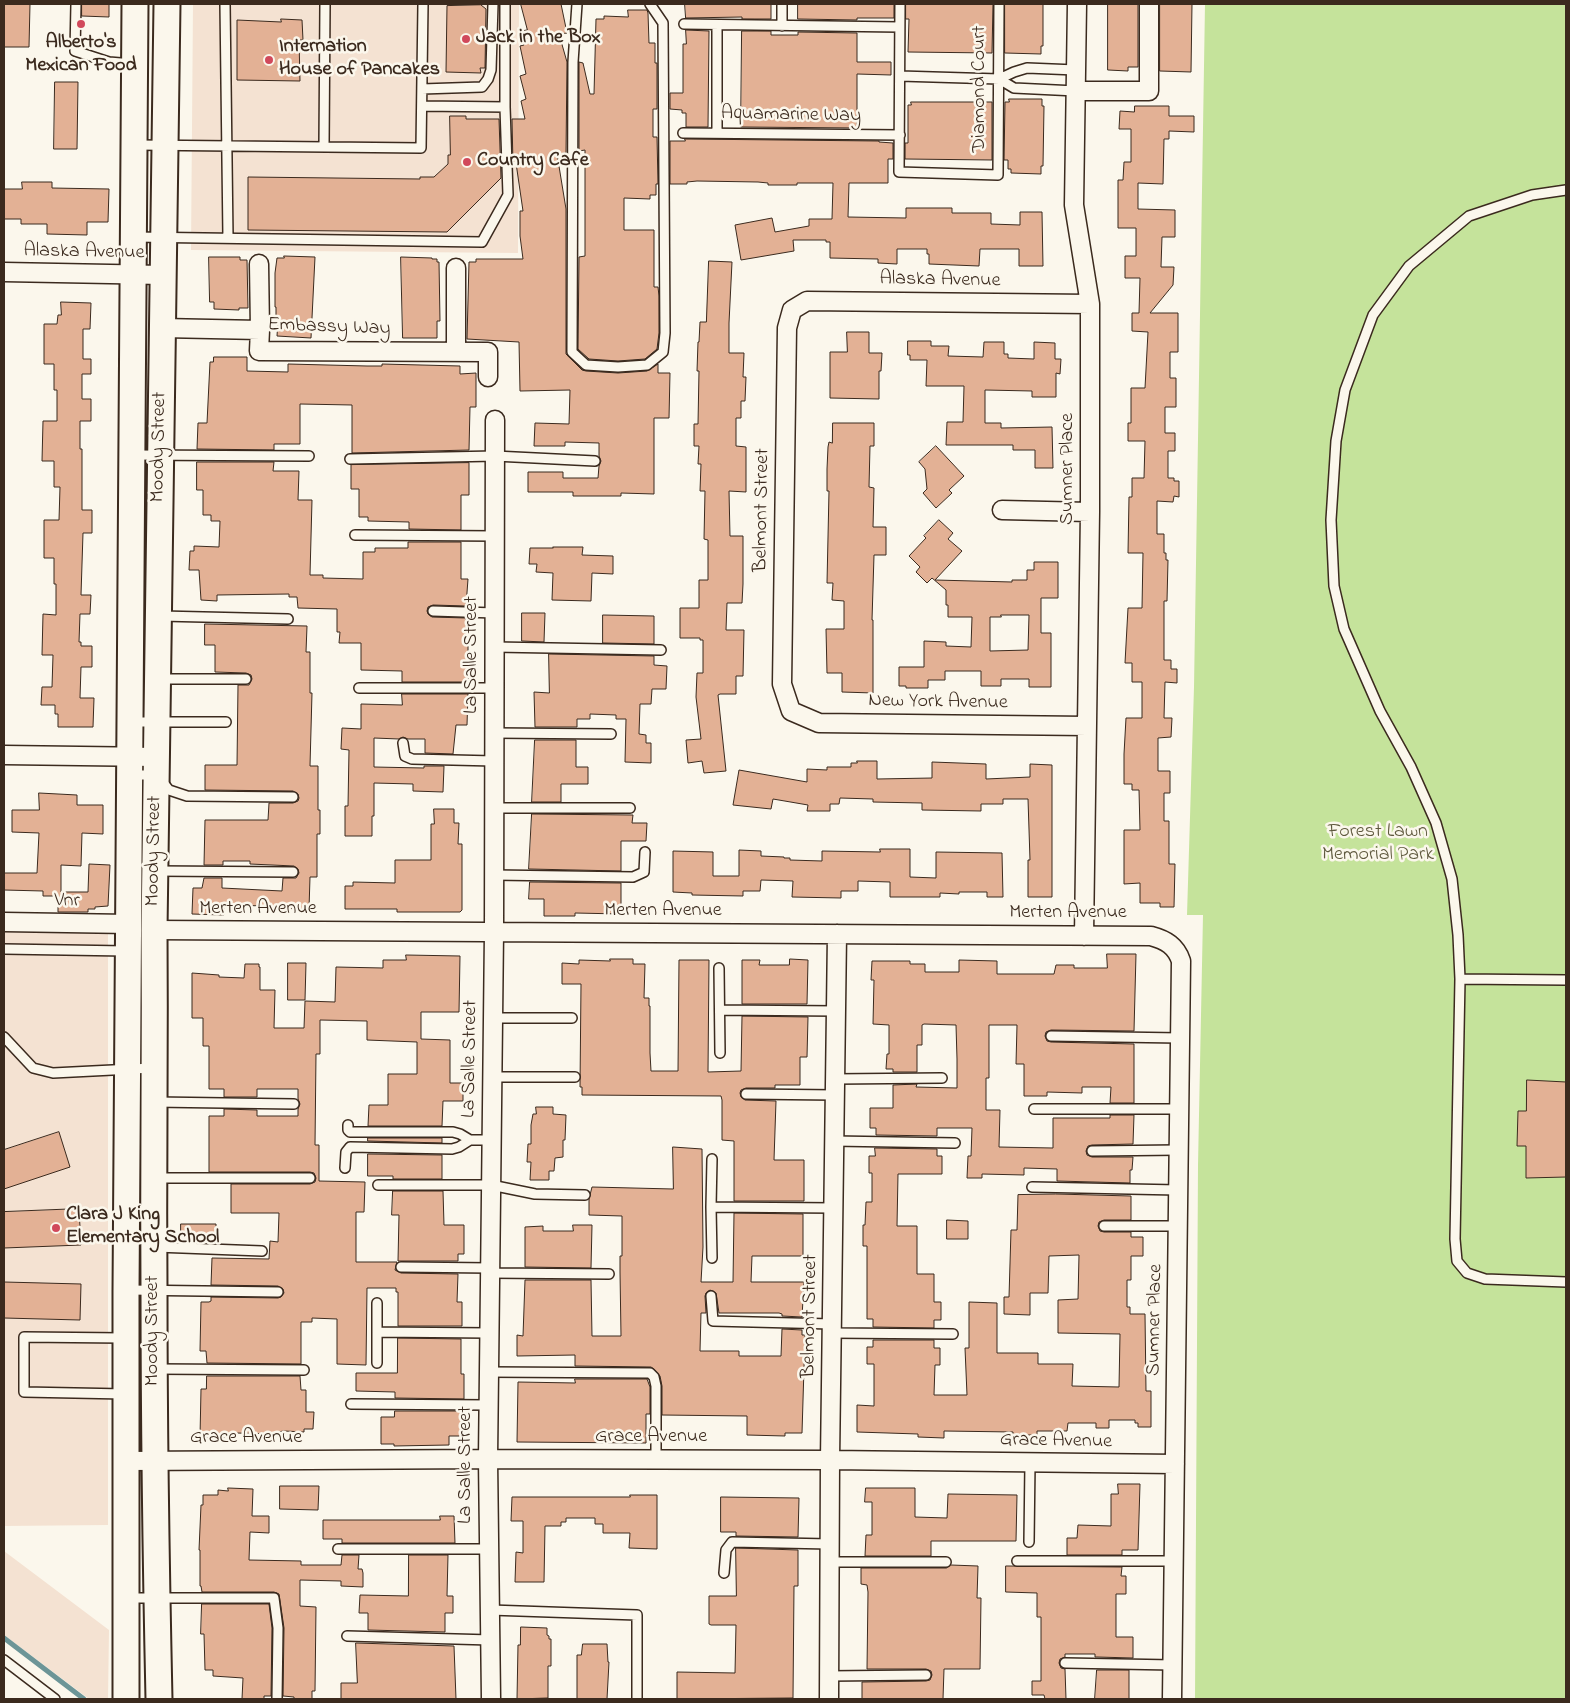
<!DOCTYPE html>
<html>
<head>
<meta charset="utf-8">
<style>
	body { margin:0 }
	#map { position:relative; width:1570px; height:1703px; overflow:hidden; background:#fbf7ec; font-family:"Indie Flower",sans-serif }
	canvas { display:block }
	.frame { position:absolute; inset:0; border:5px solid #3b2a1e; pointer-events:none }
</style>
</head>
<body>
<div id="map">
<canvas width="1570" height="1703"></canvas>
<div class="frame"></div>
</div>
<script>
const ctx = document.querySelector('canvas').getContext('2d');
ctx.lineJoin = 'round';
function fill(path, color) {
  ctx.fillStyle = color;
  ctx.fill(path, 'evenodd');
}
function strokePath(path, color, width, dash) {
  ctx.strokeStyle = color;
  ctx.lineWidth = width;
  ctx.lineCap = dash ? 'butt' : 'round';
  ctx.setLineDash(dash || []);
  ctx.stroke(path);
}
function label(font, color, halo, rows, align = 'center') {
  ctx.font = font + ' "Indie Flower",sans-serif';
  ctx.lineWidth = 5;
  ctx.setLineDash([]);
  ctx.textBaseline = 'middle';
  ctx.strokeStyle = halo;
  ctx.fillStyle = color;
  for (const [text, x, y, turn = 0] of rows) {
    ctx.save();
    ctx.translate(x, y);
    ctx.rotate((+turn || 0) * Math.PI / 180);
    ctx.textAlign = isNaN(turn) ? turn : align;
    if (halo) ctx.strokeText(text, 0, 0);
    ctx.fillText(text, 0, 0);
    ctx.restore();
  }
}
fill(new Path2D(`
	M193,4H519L518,253L191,250Z
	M4,931L108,932V1525L4,1526Z
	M4,1551L109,1630L108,1699H89L4,1635Z`), '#f4e2d2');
fill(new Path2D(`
	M1205,4H1566V1699H1195L1198,1165L1203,915H1187L1194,687Z`), '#c5e39b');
strokePath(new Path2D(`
	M4,1638L84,1699`), '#6c9597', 5);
const building = new Path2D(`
	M4,4H30L29,47H4Z
	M82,4H109V17L82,16Z
	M521,4H561L567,33L559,34L567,62L566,153L557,154L566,209V354L582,370L586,371L618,373L647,371L658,364V373H670L669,418H654V494L621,493V496H573V492H528V472H563V478H598L599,466L601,461L599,456V443L565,442V446H534L535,423L569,424L570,390L520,391L519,342L467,339L469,262H476V259H523L520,236V211H523L516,163L513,166L512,119H525L521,101L526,99L520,76L526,74L520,46L524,45L521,31L527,30Z
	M685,4H771V19H742V17L686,18Z
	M798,4H894V18H857V20L798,19Z
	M906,4H993L992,53L908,52L909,19H906Z
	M1005,4H1043V46H1041V54L1005,53Z
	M1108,4H1138V67H1128V71L1108,70Z
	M1160,4H1192L1191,72L1160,71Z
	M481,5L486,9L485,68H480L481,73L446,72L447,6Z
	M628,10H647L648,13L649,43H655V63H657V109H653V137H657L658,184H656V195H650V199L624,198V230H654V287H658L659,296V333L657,349L645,359L618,361L589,359L578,349L579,257L585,256V150L579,151V62L583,63L590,94H594L596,19H604V16L628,17Z
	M281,19L302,20L303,40H299L300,81L237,80V20L281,22Z
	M686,30L709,31L708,127H686V113H682V110L670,109V93H683V44H686Z
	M742,31H771V35H798V32L857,33V62H891V75L857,74V128L741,127Z
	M55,82H78L77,149H54Z
	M1009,99H1042V106H1044L1043,166H1041V174L1011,173V169H1008V160H1004L1005,102H1009Z
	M911,102H992V160L905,159V143H908V105H911Z
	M1135,106H1169V116H1194V132L1169,131V139H1164L1163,184L1138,183V209L1175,210V237H1162L1161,267H1174L1173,285L1150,313H1178V352H1170V378H1176V407H1165V433H1175V451H1168V478H1174V481H1179V497L1174,496L1173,502L1157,501V534H1164V553H1166V560H1168L1167,601H1164V660H1171V669H1177V683L1165,682L1164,718H1172L1171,737L1158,738V771H1170V793H1164V821H1169V864H1175L1174,907H1160V903H1140V883L1124,884V830H1140L1139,790H1132V784H1124V754L1126,718H1142V682H1132V663H1125L1128,608H1142L1143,553H1128L1129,497H1132V478H1144L1145,441H1128V423H1131V388H1145L1148,332L1132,331V313H1139L1140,278H1125V256H1136V228H1118V180H1123L1124,162H1131V129H1119L1120,111L1134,112Z
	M450,116H466V119H499L501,178L447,232L248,230V177L420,179V177H434L448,164V155H450Z
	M685,139L879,141V142L893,143V159H888V183H849L848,217L906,218V208H952V213H991V224L1020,225V212H1042L1043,266H1019V249H980L979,266L929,264V254H927V249H897V264L878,263V259L830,258V242H826V240H793L794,251L741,260L735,225L772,218L775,232L809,226V219H832L833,183H797V185H768V183L758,182L697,181L687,182V184H670V141H685Z
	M22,182H52V188L109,189L108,222H87V235L47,234V224H21V219H4V189H22Z
	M284,256L315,257L311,338L277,336L278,320H276V307H275V273L277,258H284Z
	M209,257H240V260H247L248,308H239V310L214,309V302H210Z
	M401,257L432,258V259H437V262H439L440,321H437V338H403Z
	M709,261L732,262L729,323V353H744L743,377H746L745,401H741V418H736V446L746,447V492L729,491L730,536H743V584L742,603H727L726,630H744L743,676H736V694H720L718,695L726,771L704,773L702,761L688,763L686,740L701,739L696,697L697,673H703V640H700V638H680V608H699V580H708V540L704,539L705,491H700L701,464H698L699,446H694V424H698L699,371H697L698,342H699L700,322H706Z
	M61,302L91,303L90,329H83V359H91V374H82V399H91V421H80V449H82V510H92V533H83L81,595H91L90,614H80L79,642H81V646H92V667H81L80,698H94L93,727H58V714H55V705H41L42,687H52L53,655H42L43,614L56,615V584H54V558H44V520H59L60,487H54V461H42L43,421H57V390H54V364H44V324H57L58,315H61Z
	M847,332H869V353H882L881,371H879V399L830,398V352H847Z
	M908,341H931V346H949L948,356L983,357L984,342H1004V354H1008V358L1034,359V342L1055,343V359H1061L1060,374L1056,373V397H1032V391L985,390V423H1001V428L1052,427L1053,468H1035V450H1013V445H946L947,422H963L964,386H926L927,360H910V355H908Z
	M214,357H247V371L288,372V364L367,366H382V364L460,366V374L476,373V407H470L469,450L352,453V405L300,404V444H274V450L197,449L198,423H207L210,362H213Z
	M833,423H874V446H870L869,487L874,488L873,527H886V555H874L872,620H873V693L842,692V673H827L826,629H844V601L832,600L833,583H827L829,491H827V469L828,447L829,442L832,443Z
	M936,446L964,476L949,490L952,493L936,508L923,493L927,489L925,469L919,462Z
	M197,462H274L273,471H299L298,500H312L310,575H323V578L363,579V552H375V548H408V542H461V579H468L466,606L433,605L428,607L427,611L428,614L432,617L466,618V629L468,630V682H402V671L361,670V643H339L340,632H337V609L298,608L297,597H289V594L217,595V601L201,600L199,570H189L190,551H194V546L219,547L220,521H211V515H203V490H197Z
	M469,463V495H461V530L409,529V522L368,521V517H359V489H351V465Z
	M939,520L953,533L948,539L962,551L935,580L1012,582V580H1027V570H1034V562H1058V598H1041V633H1051V687H1029V679H1001V686H981V671H945V680H928V688H906V686H899V667H924V641L946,642V646L971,647L972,617H948V605H946V590L932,578L927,583L916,572L920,567L909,556L926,538L924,536ZM1001,615H1029L1028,650L990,651V617H1001Z
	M553,547H583L582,555L613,556V574L592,573L591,601L552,600L553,573L536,572L537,564H529L530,548H553Z
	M522,613H545L544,642L522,641Z
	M603,615L654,616V644L603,643Z
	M205,624L307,626L306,652H310V693H312L310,766H318V810H320V834H317V877H310L309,909L267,908V906L224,905V915L192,914L193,888H202L204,878H222V888L282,891L283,878H296L299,873L298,869L294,866L250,864V861H223V865H204L205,820H268L269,803H293L298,801L299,798L298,794L293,791L205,790V765H237L238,685H249L252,679L251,675L246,673L215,672V645H205Z
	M549,654L654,656V665L667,666L666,689H652L651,704H640L639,734L646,735V743H651V763L625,762L626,719H616V715L590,714V719H577V727H535L534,692L549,693Z
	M402,694H468L467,725H456L453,754L425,753V739H408L403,737L399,739L374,738V767L424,768V766H444L443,792L413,791V784L374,783V816H372V836H345V806H348L349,750L341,749L342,728L361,729V704L402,705Z
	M535,740H576V767H588V784H561V802H532Z
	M857,761H877V779L932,778V762L986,764V779L1030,777V764L1052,765V897H1028V860H1030L1028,799H1003V804H981V811L922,810V803L873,802V799L840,798L839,804H830V811H807L808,805L773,799L771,809L733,805L739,770L807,782V769L827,770V767H851V763H857Z
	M39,793L77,795V805H103V834L82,833L81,866L61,865V892H88L89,864L110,865L108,906L95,907V909H88V912H58V896H43V891L4,890V873H37L39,833L12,832V810H39Z
	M434,809H454V823H459L458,844H462V910L460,912H397V909H345V886H353V882L395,883V860H431V824H434Z
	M532,814L633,815L632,823H647L646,841H621V871L529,869Z
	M880,849H910V877L936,878V852L1002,853L1003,897H987V892H959V894L940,893V897H890V882L858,881V891H841V898L792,897L793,881L761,880L760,891H743V896L692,895V893L673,892V851L713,852V876H739V850L761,851V856L784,857V858H790V860L822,861V851L880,852Z
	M530,882L621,883V914L575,913V916H544V899H529Z
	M1107,954H1136L1134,1031L1051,1030L1046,1032L1045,1036L1047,1041L1051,1042L1134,1044V1103H1110L1111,1087H1082V1093L1047,1092V1096H1024V1064H1016L1017,1025H989V1078H986V1110H1000L999,1147L1053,1148V1118H1110V1115H1134L1133,1144L1092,1145L1088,1146L1086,1151L1087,1155L1092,1157H1133L1132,1170H1130V1183L1057,1181V1169L1024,1168V1175L982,1174V1178H967L968,1156H971L972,1128H937V1136L876,1135V1128H870V1108H893V1085L917,1084L916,1087L957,1088V1059L956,1025L924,1024L922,1025V1045H917V1072H893V1069H886L887,1054H889V1025L873,1024L874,980H871L872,961H910V964H925V972H959V960L997,961V974H1054L1056,965H1074V968H1107Z
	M406,955L460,956L459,1012H421V1039L450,1040V1083H463V1101H443L442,1126H368L369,1105H388V1074H417V1042L367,1040V1021L320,1020V1054H316L315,1145H319V1181L365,1182L364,1212H356V1262H397L395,1270L401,1273L458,1274L457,1302H462V1326H398V1292H396V1288H367L366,1365L337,1364V1319L312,1318V1322H301V1364L207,1363L206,1351H200L201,1302H209L211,1301V1297L278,1298L281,1297L284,1293L283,1289L278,1286L211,1285L212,1258L269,1259L270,1241L278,1242L279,1213H231V1184H310L315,1182L316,1178L314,1173L310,1172H209V1116H224V1109L257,1110V1116H298V1109L300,1104L298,1099V1089H257V1097H224V1089H209V1046H203V1018H192V973L219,975V977L244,978L245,964H259V967H260V990H275L274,1028H304L305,1001L335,1002L336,967L383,968V960H406Z
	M610,959H633V964H645L644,998H649V1006H650V1053L651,1071H678L679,960H709L708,1072L741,1071L742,1016L808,1017L807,1057H800V1085H775V1088H746L741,1090L740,1093L741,1097L745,1100L776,1101L774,1160H804V1201H734V1141L722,1140V1100L721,1096L582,1095V1087H580L581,984H562V963L579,964V960L610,961Z
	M790,959L808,960L807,1004H742V960H760L759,965H789Z
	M288,963H306L305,1000H288Z
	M1527,1080L1566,1082V1177L1526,1178V1146H1517L1518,1111H1526Z
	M536,1107H553V1114L566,1115L565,1140H563V1157L555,1158L554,1171H549V1180H530L531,1162H527L528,1144H531V1125L533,1114H536Z
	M59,1132L70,1167L4,1189V1150Z
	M368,1138H442V1143L368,1141Z
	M673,1147L702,1149L703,1247L701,1282H733L734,1213L803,1214V1256H752L751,1282H804L802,1317L782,1316V1314L779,1313H719L716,1293L710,1290L706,1293L705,1296L706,1313H701L700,1351H739V1356H781L782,1329L802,1330V1335H805L802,1433H785V1436L747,1435V1416L662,1415V1386L660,1376L654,1369L651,1367L575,1366V1355L517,1356V1335L523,1336L525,1280H591L592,1336H621L620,1272V1256H622V1216L589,1215V1199L592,1187L673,1189Z
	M875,1148L937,1149V1156H942V1174H898L897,1226H917V1274H934V1302H941V1320H934V1328L873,1327V1319H867V1246H863V1225H865L866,1202H872V1173H869V1156H875Z
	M368,1154L442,1155V1179H393V1176H368Z
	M393,1191H443L444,1225H464V1254H458V1261H398L399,1215H392Z
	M1056,1194L1131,1196V1220H1104L1099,1222L1098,1226L1100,1231L1104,1232H1131V1237H1143V1256H1131V1280H1127V1307H1130V1314H1145L1146,1391H1151V1427H1138V1423H1135V1420H1109V1428H1096V1423H1068L1067,1431H1037V1435H1013V1432L944,1431V1438L918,1437V1434L857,1432V1405L874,1406V1364H867V1347H873V1340H934V1348H940V1365H935L934,1395H967L965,1348H969V1302L997,1303V1353H1038V1364H1073L1072,1386L1119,1387L1120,1334L1058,1333V1300L1078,1299L1079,1255L1049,1256L1048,1293H1030V1315L1004,1314V1297H1009L1011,1230H1017L1018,1195Z
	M79,1209L81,1245L4,1248V1212Z
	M947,1220L968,1221V1239H947Z
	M181,1224H216V1243L181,1242Z
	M573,1225H592L591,1268L525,1267V1227L543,1226V1231H573Z
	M4,1282L81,1284L80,1320L4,1318Z
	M398,1338L461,1339V1374H464V1399L395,1398V1392L356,1391V1373H397Z
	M207,1376H300L301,1390H306V1412H314L313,1429H304V1432L284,1431L277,1432V1434L236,1433V1438L200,1437L201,1389H206Z
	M575,1379H647L650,1387V1414H646V1443L517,1442L518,1382L575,1383Z
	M395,1411H463L464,1436H449V1445L394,1446V1444H381V1417H394Z
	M1118,1484H1140L1138,1550H1122V1555H1067V1538H1077L1078,1525L1111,1526V1494H1118Z
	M280,1486H319L318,1510L280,1509Z
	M228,1488L253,1489L252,1516H269V1533L250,1532L249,1560L301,1561V1565H341L342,1555H359L358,1569H362L363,1573V1587L341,1586V1581L300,1580V1606L316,1607L315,1691H312V1699H294V1697L283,1696L284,1628L279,1594L274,1592H202L201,1586H200V1550H199L201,1505H203V1495H218V1490L228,1491Z
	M866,1488H915V1517L947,1518L948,1494L1017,1495L1016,1541H931V1556H865L866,1535H872V1502H865Z
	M630,1495H657V1549L629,1548L630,1533H603V1524H595V1518H566V1522H561V1526H545L544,1582H515L516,1552L523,1553V1521H511L512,1497H630Z
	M721,1497L799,1498L798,1537L736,1536V1532H721Z
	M440,1516H454L455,1543H342V1539H323V1520H440Z
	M736,1548L798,1550V1586H794L793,1698L677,1699V1672L735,1673L736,1625H711L709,1624V1596H736Z
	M409,1555H448L447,1596H453V1613H445V1632L368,1630V1613H359L360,1595L408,1596Z
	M951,1565L978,1566L977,1598H981L980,1669H944L943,1699H862V1682L926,1681L930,1680L932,1675L931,1671L926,1669H867L868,1592L867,1585L861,1584V1568H946Z
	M1006,1566L1122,1567L1121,1576H1126V1594H1116V1637H1133V1658L1097,1657H1095V1654H1065V1657L1060,1659L1059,1663L1061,1668L1065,1669L1066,1699H1045L1044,1695H1032V1681H1041V1617H1037V1593L1006,1592Z
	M202,1604H269L272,1628L271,1696H264V1699H242L243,1678L213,1676V1670H205L204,1634H201Z
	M521,1627L547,1628V1635L549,1636V1639H551V1666H548V1698L517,1699L518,1645H520Z
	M356,1643L454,1646L456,1699H341V1683H357Z
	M583,1644H607L608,1662H609L607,1699H577V1655H581Z
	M1097,1670H1129V1699H1095Z`);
fill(building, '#e3b195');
strokePath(building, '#3b2a1e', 1);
const service = new Path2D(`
	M76,4L75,51L109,62L133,64
	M225,4L228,238
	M505,4V107
	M577,4L573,62L572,352L586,365L618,367L647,365L663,352L665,333L663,23L650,4
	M782,4V26
	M900,4L899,172L998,175L999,4
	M684,24L899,27
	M900,76L999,79L1014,72L1027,68L1076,70
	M999,79L1014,88L1076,91
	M422,89L482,87L488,79L491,70L493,4
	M683,133L900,135
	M717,133V25
	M137,145L421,148L423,4
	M324,147L325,4
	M1566,190L1532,195L1469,216L1409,266L1373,315L1345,390L1336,441L1331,520L1334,586L1344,629L1380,711L1411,767L1436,823L1452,879L1458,935L1460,979L1455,1239L1457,1261L1467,1273L1485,1279L1566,1282
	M134,237L482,242L508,195L505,107L422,106
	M133,455L309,456
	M350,459L495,456L595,461
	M355,535L495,536
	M433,611L495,613
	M161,616L288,619
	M495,647L661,650
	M159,679H246
	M359,688H495
	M131,722H226
	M495,733L611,734
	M403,743L405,756L412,759L494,761
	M131,775H157L169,790L187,796L293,797
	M494,808H630
	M156,871L293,872
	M494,875L633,877L644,872L645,852
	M4,949L126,951
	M719,968L720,1053
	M1460,979L1566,980
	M720,1010L836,1011
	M493,1018H572
	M1051,1036L1180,1038
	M4,1037L33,1068L53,1073L152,1068
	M492,1077H575
	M835,1079L942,1078
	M746,1094L835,1095
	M155,1102L294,1104
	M1034,1109H1179
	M348,1125V1130L350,1132H453L460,1134L470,1140
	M834,1141L955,1143
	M1092,1151L1178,1150
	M345,1168L346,1152L350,1147L452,1149L459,1147L470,1140H492
	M155,1178H310
	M378,1185H491L535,1194L585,1195
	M1032,1187L1178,1190
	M711,1207L712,1159
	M1104,1226H1178
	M156,1247L262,1251
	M712,1258L711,1207L834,1208
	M401,1267L490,1268
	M490,1273L609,1274
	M128,1290L278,1292
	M711,1296L713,1321L832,1324
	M377,1303V1363
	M377,1332L489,1333
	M832,1333L953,1334
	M123,1338L24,1337V1392L125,1394
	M157,1369L304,1370
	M489,1372L650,1373L654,1377L656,1386V1459
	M351,1404L488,1405
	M1029,1542L1030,1463
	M338,1549H489
	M1017,1561H1174
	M829,1562H946
	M724,1573L726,1550L732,1542L830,1544
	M126,1598H274L278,1628L277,1699
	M490,1610L637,1615V1699
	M347,1636L491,1640
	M4,1660L55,1699
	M1065,1663L1173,1665
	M829,1676L926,1675`);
const minor = new Path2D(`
	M1077,4L1074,205L1090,304V512L1084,936
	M1076,91H1149V4
	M259,264L260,330
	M4,272L163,275
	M162,328L260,330L259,351L488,352V377
	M456,352V268
	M1002,510L1090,512
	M1087,726L819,723L791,711L782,684L787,328L792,310L807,301L1090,304
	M4,755L156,757
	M4,922L129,924
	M154,930L1151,936C1166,940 1176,946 1181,961L1172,1699
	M127,1461L488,1459L830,1460L1175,1464
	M491,1699L488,1459L494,932L495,420
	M829,1699L830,1460L837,934`);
const secondary = new Path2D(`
	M126,1699V1290L135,4
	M159,1699C156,1563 154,1426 154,1290C153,1170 155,1050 154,930L167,4`);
strokePath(service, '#3b2a1e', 12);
strokePath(minor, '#3b2a1e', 21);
strokePath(secondary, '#3b2a1e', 29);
strokePath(service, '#fbf7ec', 9);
strokePath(minor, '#fbf7ec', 18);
strokePath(secondary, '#fbf7ec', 25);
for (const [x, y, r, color] of [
	[81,24,5,"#d1495b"],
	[466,39,5,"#d1495b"],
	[269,60,5,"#d1495b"],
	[467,162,5,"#d1495b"],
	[56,1228,5,"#d1495b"]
]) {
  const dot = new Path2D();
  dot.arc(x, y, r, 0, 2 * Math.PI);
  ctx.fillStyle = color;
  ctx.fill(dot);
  strokePath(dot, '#fbf7ec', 2);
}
label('bold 20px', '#3b2a1e', '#fbf7ec', [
	["Jack in the Box",476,39],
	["Alberto's",81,44,"center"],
	["Mexican Food",81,67,"center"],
	["Internation",279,48],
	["House of Pancakes",279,71],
	["Country Cafe",477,162],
	["Clara J King",66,1216],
	["Elementary School",66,1239]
], 'left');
label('20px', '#3b2a1e', '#fbf7ec', [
	["Diamond Court",981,89,-90],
	["Aquamarine Way",791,116,1],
	["Alaska Avenue",84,253,1],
	["Alaska Avenue",940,281,1],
	["Embassy Way",329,328,2],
	["Moody Street",160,447,-89],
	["Sumner Place",1069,469,-90],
	["Belmont Street",763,510,-89],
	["La Salle Street",473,655,-90],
	["New York Avenue",938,703,1],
	["Moody Street",155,851,-89],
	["Vnr",67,902,1],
	["Merten Avenue",258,910],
	["Merten Avenue",663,912],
	["Merten Avenue",1068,914],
	["La Salle Street",471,1059,-89],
	["Belmont Street",811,1316,-89],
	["Sumner Place",1156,1320,-89],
	["Moody Street",154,1331,-90],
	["Grace Avenue",651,1438],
	["Grace Avenue",246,1439],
	["Grace Avenue",1056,1442,1],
	["La Salle Street",467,1465,-90]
]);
label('20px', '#5e583d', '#fbf7ec', [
	["Forest Lawn",1378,833],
	["Memorial Park",1378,856]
]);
</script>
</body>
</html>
